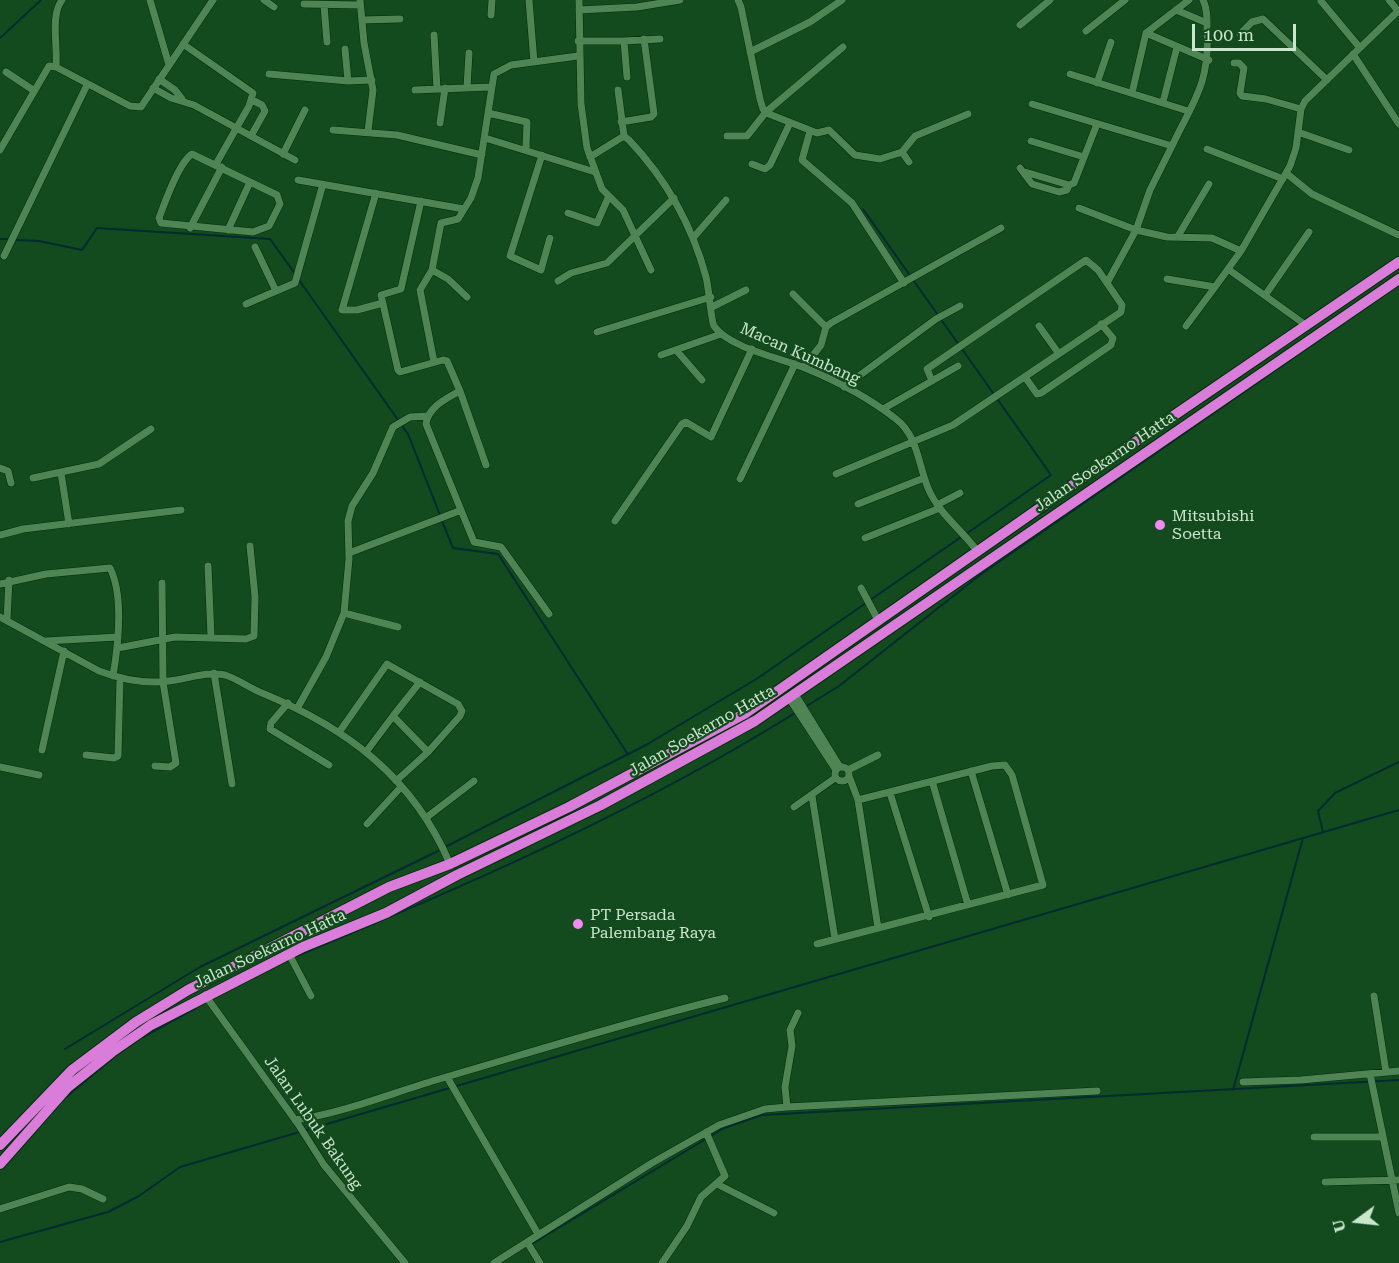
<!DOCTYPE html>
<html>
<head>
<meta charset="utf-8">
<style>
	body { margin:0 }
	#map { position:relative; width:1399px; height:1263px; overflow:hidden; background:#134a1e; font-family:"Roboto Serif",serif }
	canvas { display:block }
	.north { position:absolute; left:1327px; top:1191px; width:60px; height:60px; -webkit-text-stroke:4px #134a1e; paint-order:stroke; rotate:255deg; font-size:16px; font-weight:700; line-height:24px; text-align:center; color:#c9e5cb }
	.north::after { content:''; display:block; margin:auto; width:21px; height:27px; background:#c9e5cb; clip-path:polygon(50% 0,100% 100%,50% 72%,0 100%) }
	.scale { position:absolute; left:1192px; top:24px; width:104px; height:27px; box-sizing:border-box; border:3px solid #c9e5cb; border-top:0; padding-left:8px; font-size:18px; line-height:21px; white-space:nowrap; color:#c9e5cb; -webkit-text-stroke:4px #134a1e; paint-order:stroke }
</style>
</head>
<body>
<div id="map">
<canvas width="1399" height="1263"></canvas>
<div class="north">U</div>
<div class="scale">100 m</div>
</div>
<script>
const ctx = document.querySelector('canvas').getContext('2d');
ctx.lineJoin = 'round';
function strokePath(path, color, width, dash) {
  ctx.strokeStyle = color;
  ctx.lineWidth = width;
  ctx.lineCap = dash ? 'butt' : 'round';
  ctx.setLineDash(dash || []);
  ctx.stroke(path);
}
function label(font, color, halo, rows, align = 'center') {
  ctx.font = font + ' "Roboto Serif",serif';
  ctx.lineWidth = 4.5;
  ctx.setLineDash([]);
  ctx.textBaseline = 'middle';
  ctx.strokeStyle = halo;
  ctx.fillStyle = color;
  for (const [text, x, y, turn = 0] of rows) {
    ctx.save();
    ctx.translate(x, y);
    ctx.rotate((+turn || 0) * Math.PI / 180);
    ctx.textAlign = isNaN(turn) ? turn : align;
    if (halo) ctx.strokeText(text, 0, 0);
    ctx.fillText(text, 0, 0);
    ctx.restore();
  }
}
strokePath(new Path2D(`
	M0,38L41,0
	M863,209L1051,475L966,534
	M0,239H9
	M15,240L39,241L82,250L97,228L270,239L296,275
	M299,280L408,434L440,515
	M442,521L453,548L498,554L627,753
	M805,707L839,686L980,575L1345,322
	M1323,832L1318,811L1335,793L1399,762
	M445,847L646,745L758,678L961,537
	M297,956C468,885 638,811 795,713
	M143,1037L196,1008
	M65,1049L200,967L440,850
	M1233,1090L1303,838
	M65,1098L114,1057
	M0,1242L108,1212L139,1196L180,1167L1399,810
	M530,1245L724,1128L762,1115L1399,1080`), '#032c31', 2);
const minor = new Path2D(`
	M150,0L169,65
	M264,0L274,7
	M360,0L364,43L373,90L368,131
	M529,0L534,62
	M579,0L581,104L587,148L602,189L623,210L651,270
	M738,0L741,7L760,99L763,109L769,114L817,133L829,130L855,155L880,159L902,152L915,136L968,114
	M1389,0L1399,12
	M1321,1L1360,48
	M304,4L360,5
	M324,5L327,42
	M579,10L637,7L680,0
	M1176,10L1207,23
	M491,15L492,0
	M362,20L400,19
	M1020,25L1050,0
	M1086,31L1125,0
	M1146,33L1209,60
	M1240,34L1252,22L1263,19L1327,80
	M434,35L437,89
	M578,41H624L627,77
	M624,41L660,39
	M183,44L253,93L249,106L216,164
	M345,49L348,81
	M750,52L810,22L842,0
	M1353,54L1399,124
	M1234,63H1239L1244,68L1240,93L1242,96L1266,99L1301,109
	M56,67C58,47 50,16 62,0
	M6,72L33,90
	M269,74L348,81L372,80
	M1070,74L1188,111
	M159,79L175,90L182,99
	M1097,83L1111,42
	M467,87L469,53
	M153,88L171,98L194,105L295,160
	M415,90L490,87
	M618,90L624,136
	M1132,93L1146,33L1189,0
	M1163,102L1177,47
	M1032,104L1172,146C1192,103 1210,84 1207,32C1207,22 1208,10 1203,0
	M488,113L527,122L526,149
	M621,122L651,117L654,114L644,39
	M440,123L445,88
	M333,130L397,135L482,155
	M810,131L802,160L852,203L904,283
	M1298,132L1349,150
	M251,136L265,111L262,105L252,100
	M727,136H747L766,112L843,47
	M485,138L595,172
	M1031,141L1084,157
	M1207,149L1283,179
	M0,150L49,66L56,67L130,106L141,107L213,0
	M902,152L909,162
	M192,154L277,195L280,204L269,226L253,232L161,223L159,218C165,202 179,162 192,154Z
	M283,154L305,110
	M542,155L510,256L541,270L550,238
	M590,157L624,136L629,140C666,179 692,225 706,277C709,288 711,321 714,326C729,348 781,358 805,368C837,381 869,398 896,419C918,436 918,464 928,488C938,513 963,531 978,552
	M752,164L765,169L770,165L790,123
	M1020,168L1032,184L1059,192L1067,190L1069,185
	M1025,172L1069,185L1074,183L1097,124
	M1286,173L1312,194L1399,235
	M298,180L464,209
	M376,193L342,310H357L383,303
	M421,201L401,289L381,295L398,370L400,372L443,360L447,361L460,391L486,465
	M1079,208L1136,230L1167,237L1212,238L1241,251
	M568,213L597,223L608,198
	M190,228L222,167
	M228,230L250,182
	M1178,236L1209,184
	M693,238L726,200
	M255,247L276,291
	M4,256L87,85
	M1228,269L1307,326
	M432,270L448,279L467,297
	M1167,279L1215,287L1241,251L1290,166L1296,148L1301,109L1305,101L1398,11
	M558,281L571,273L607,263L674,198
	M1107,283L1136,230L1150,190L1172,146
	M793,294L826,327
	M1266,294L1309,232
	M246,304L295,283L323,184
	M712,307L746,290
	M1039,326L1059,354
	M1186,326L1215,287
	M597,332L711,297
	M676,350L702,380
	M661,355L721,334
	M434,362L420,290L432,270L441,223L458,219L471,198L478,178L494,74L511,65L578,56
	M804,367L821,345L826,327L831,323L1001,228
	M1025,377L1037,394L1041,393L1111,345L1113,338L1101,324
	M844,387L936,319L960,306
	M460,391C447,398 428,407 426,424L474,542L501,547L549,614
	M883,409L958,366
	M0,468L8,471L11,483
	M61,473L69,524
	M836,474L953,425L1121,312L1122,305L1098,270L1086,260L927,369L932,381
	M33,478L99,464L151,429
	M740,479L795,364
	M858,504L924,478
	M937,505L960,493
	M615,521L682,424L686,422L711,437L752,349
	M0,535L23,529L181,510
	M865,538L940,508
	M349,553L459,511
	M208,566L211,636
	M0,584L46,574L110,568C124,596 118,646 113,676
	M861,588L879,622
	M344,613L398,627
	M0,617L99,671C120,679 145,684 169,681C188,679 206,671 225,675C238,679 249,688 262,693C347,728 413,777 450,864
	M7,619L9,580
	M46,641L118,637
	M118,648L175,637L246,639L254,636L255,597L250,546
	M214,673L232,784
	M795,694L840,767
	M789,698L836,770
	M288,703L271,723L270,729L329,765
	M298,707L326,657L344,613L349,559L348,521L352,506L373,473L393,427L410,417L428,416
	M393,716L420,682
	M340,731L387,664L458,704L462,711L460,716L428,752L396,781
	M42,750L64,651
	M366,752L393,716L428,752
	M86,755L114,758L118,756L120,678
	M155,766L170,767L176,763L163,682L162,583
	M835 774a7 7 0 1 1 14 0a7 7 0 1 1-14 0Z
	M0,767L39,775
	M848,770L878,755
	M971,771L1008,895
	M849,776L858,800L878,928
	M932,781L968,905
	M890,793L929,917
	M812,796L835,939
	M794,807L835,778
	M427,817L474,781
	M367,824L401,787
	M817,944L1043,885L1012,775L1005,765L992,766L858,800
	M289,954L311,996
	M205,995L298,1124L324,1165L405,1263
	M1374,996L1386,1072
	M1370,1074L1399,1213
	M447,1077L538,1234
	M1243,1082L1301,1080L1399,1071
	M787,1107L785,1087L792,1046L790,1030L798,1013
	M295,1120C343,1113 389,1094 436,1080C532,1052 627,1022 725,998
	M1314,1137H1382
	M1325,1182L1399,1180
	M717,1184L774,1213
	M0,1209L69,1187L82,1189L103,1199
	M527,1242L540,1263
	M494,1263L652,1163L719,1125L765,1109L787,1107L1097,1091
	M662,1263L687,1226L701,1197L725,1176L706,1132`);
const highway = new Path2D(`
	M0,1145L72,1070L136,1022L188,990L389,887L450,864L569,807L746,713L1094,470L1399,262
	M0,1164L68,1087L112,1052L151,1025L303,947L386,913L457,875L601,805L755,721L1399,279`);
strokePath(minor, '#032d0c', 8);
strokePath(highway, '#032d0c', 12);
strokePath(minor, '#4f8455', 7);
strokePath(highway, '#da7dda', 10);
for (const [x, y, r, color] of [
	[1160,525,6,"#f28af2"],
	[578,924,6,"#f28af2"]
]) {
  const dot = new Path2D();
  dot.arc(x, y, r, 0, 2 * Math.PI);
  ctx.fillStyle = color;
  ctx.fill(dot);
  strokePath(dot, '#134a1e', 2);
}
label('16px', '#c9e5cb', '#134a1e', [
	["Macan Kumbang",800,354,24],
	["Jalan Soekarno Hatta",1105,462,-34],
	["Jalan Soekarno Hatta",702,731,-30],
	["Jalan Soekarno Hatta",270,949,-25],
	["Jalan Lubuk Bakung",313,1123,55]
]);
label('16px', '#c9e5cb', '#134a1e', [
	["Mitsubishi",1172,516],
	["Soetta",1172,534],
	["PT Persada",590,915],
	["Palembang Raya",590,933]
], 'left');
</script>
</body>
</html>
